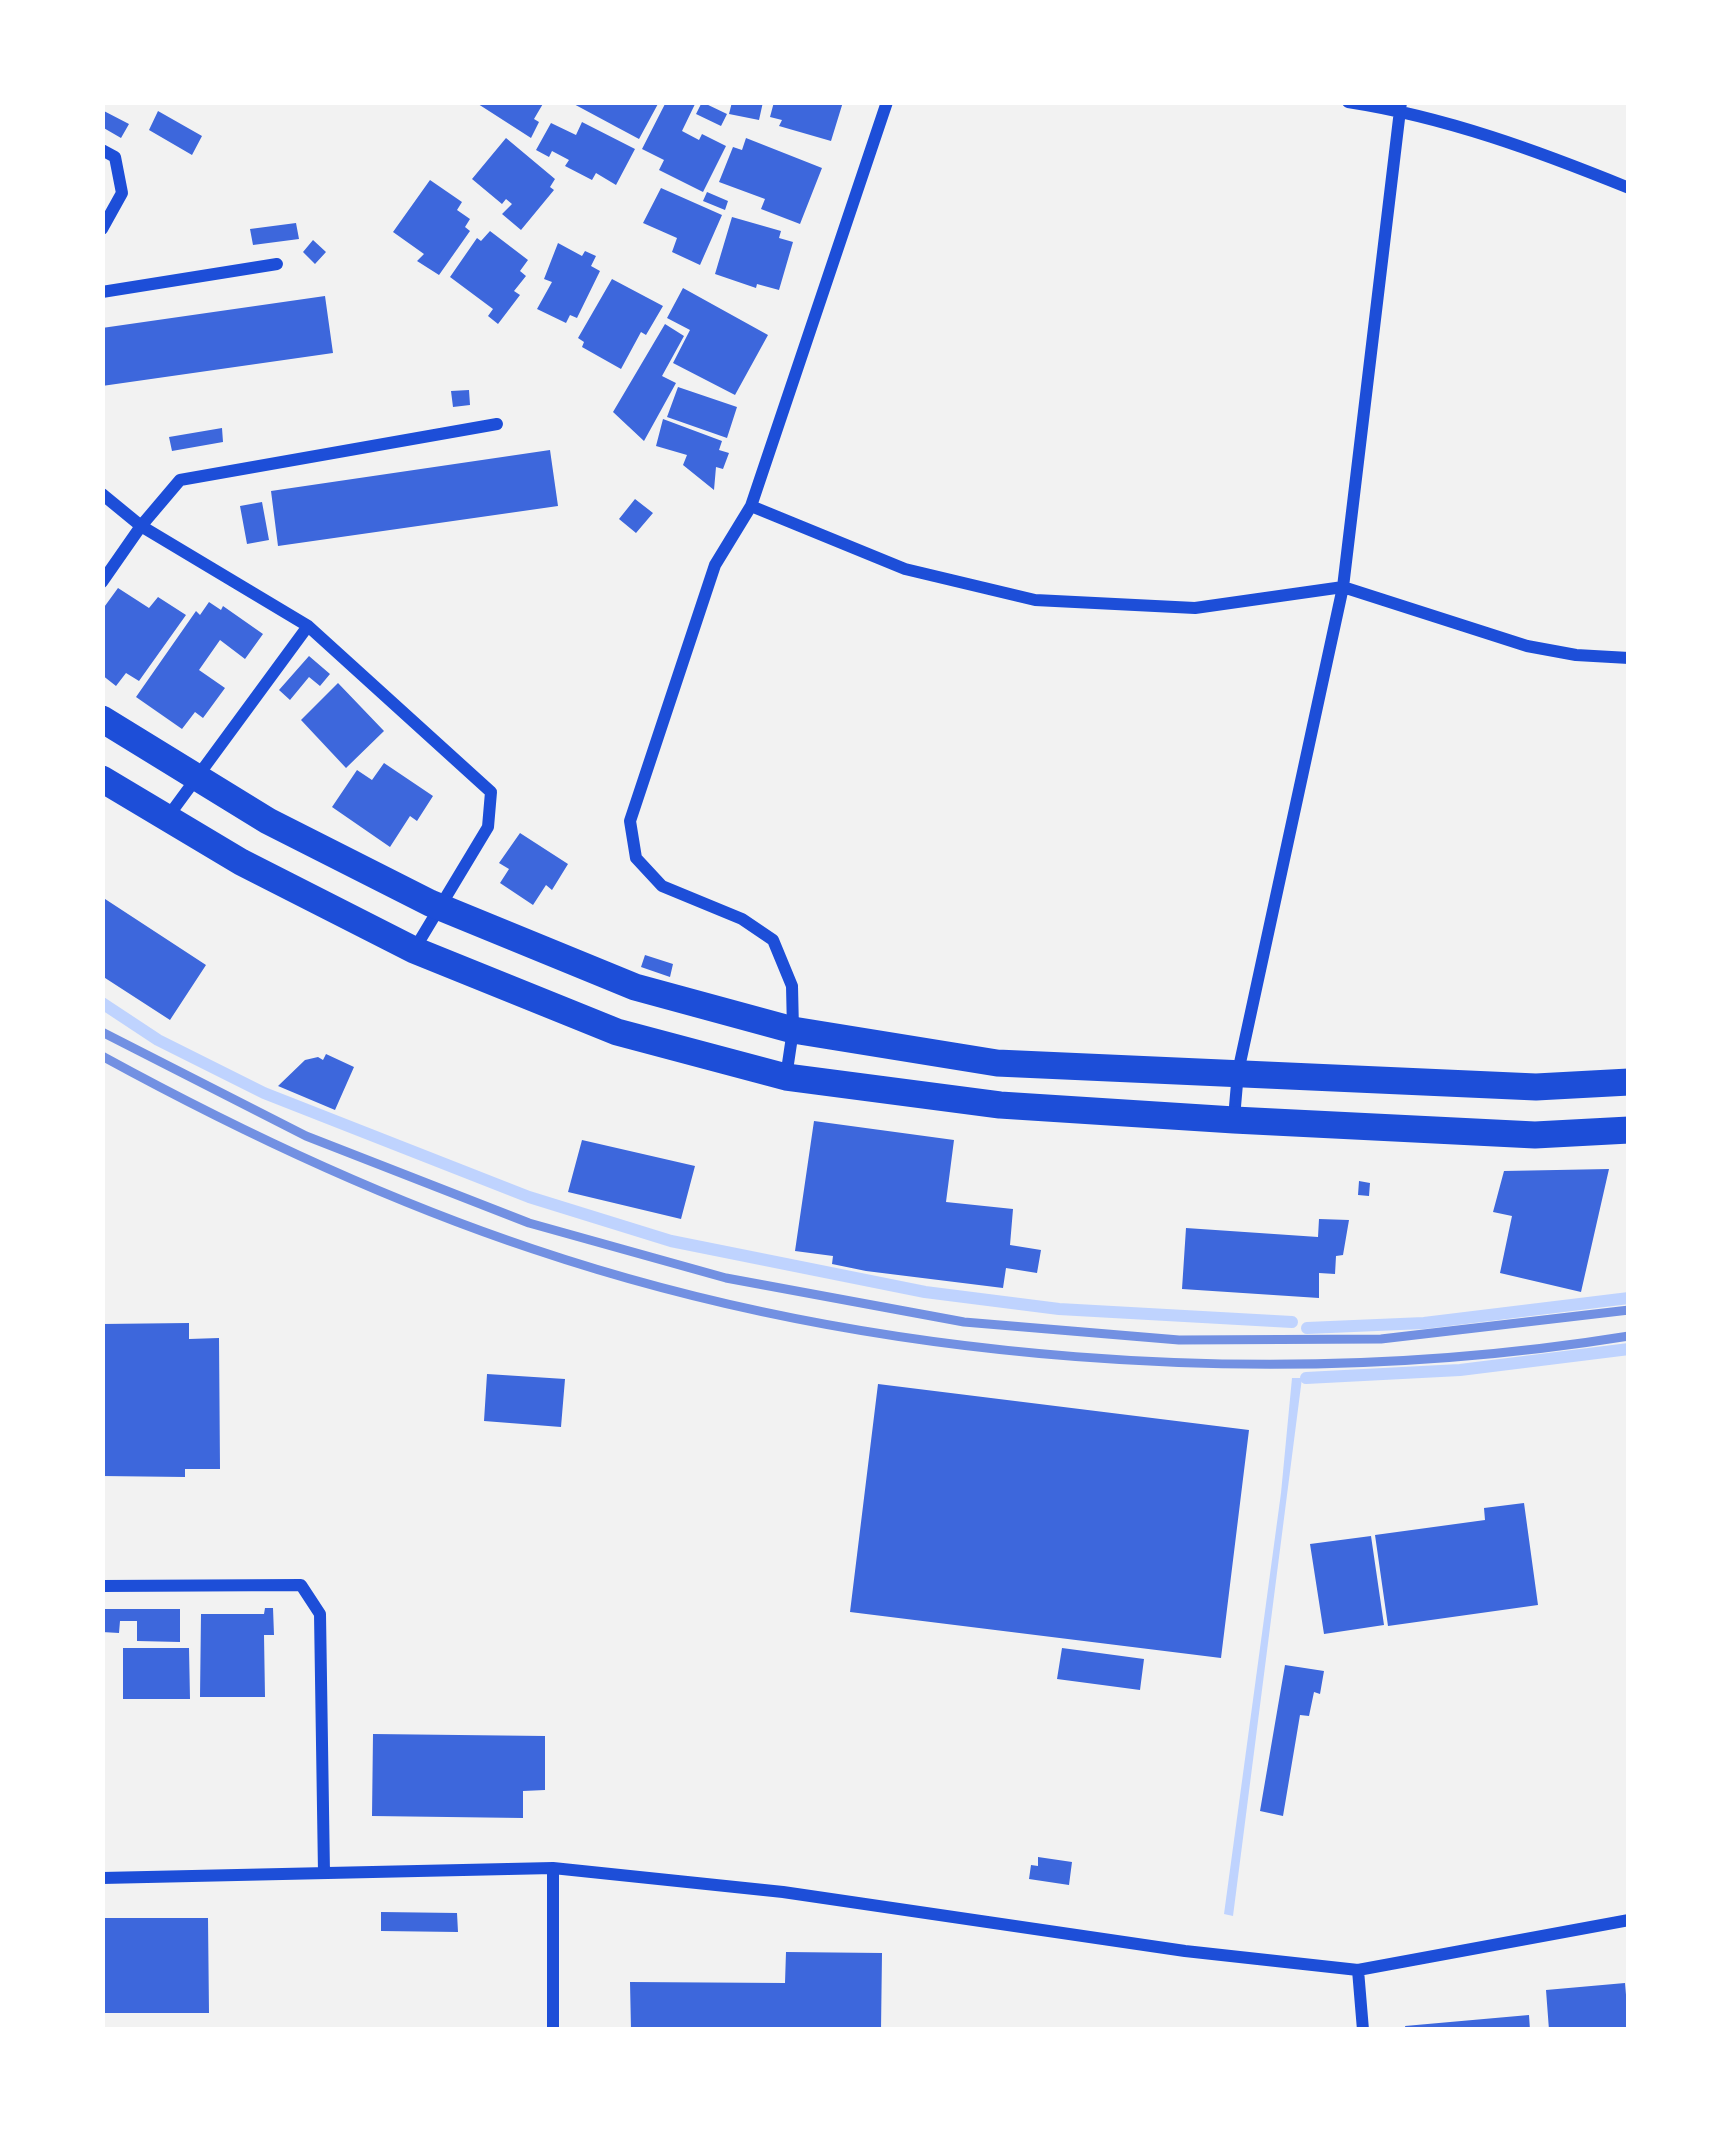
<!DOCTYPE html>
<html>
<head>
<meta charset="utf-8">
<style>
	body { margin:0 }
	#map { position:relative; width:1731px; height:2132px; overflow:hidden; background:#f2f2f2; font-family:Signika,sans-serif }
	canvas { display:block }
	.frame { position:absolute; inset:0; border:105px solid #fff; pointer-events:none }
</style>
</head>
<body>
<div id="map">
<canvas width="1731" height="2132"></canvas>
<div class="frame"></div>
</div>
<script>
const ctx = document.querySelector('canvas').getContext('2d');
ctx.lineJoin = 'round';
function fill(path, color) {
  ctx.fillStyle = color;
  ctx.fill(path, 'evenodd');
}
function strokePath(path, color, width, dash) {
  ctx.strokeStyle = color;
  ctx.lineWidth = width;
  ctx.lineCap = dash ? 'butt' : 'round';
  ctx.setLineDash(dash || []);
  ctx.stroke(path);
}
fill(new Path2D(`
	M1292,1378H1302L1233,1916L1224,1914L1281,1493Z`), '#bfd3fe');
strokePath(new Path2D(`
	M102,1003L158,1040L264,1093L529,1197L671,1241L925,1292L1059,1309L1292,1322
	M1307,1328L1424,1323L1629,1298
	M1306,1378L1460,1370L1629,1349`), '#bfd3fe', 12);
fill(new Path2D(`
	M475,102H544L534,119L539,122L531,138Z
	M570,102H659L639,139Z
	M666,102H696L682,131L699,140L702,134L726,146L703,192L659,170L664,160L642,149Z
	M702,102L727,114L721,126L696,114Z
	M732,102H763L759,120L729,114Z
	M774,102H843L831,141L779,126L782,120L770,117Z
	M102,110L129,124L121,138L102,127Z
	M158,111L202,136L192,155L149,130Z
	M582,122L635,149L616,185L596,173L592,180L565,166L569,160L552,151L549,157L536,150L551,123L576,135Z
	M506,138L555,179L550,187L554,190L521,230L502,214L512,204L506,199L502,204L472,179Z
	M746,138L822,168L800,224L761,209L765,199L719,182L733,147L742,150Z
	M430,180L462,202L457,210L470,219L465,227L470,231L439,275L417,261L424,254L393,232Z
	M661,188L722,215L700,265L672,252L677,238L643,223Z
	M707,192L728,201L725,210L703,201Z
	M732,217L781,231L779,238L793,242L779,290L757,284L756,288L715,274Z
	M296,223L299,239L253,245L250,229Z
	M490,231L528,260L520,271L526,276L514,291L520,295L498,324L488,316L493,309L450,277L477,238L481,241Z
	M313,240L326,252L315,264L303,252Z
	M558,243L582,256L585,251L596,256L591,266L600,271L577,318L570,315L566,323L537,309L552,282L544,279Z
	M612,279L663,306L646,335L641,332L621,369L582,347L584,342L578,338Z
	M683,288L768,335L735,395L673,363L690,330L667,318Z
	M325,296L333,353L102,386V328Z
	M665,324L684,336L662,376L676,383L644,441L613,412Z
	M678,387L737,407L727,438L667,417Z
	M469,390L470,405L453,407L451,391Z
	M663,419L722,441L719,450L729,453L723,469L716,467L714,490L683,465L687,455L656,446Z
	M222,428L223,442L172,451L169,437Z
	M550,450L558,506L278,546L271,491Z
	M635,499L653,513L636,533L619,519Z
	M262,502L269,540L247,544L240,506Z
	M118,588L149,608L158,597L186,615L139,681L126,673L116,686L102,675V610Z
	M209,602L221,610L223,606L263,634L245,659L220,640L199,670L225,688L203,718L195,712L182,729L136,697L196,611L200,615Z
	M309,656L330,674L320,686L309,677L290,700L279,690Z
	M338,683L384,731L346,768L301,720Z
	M384,763L433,796L417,821L410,816L390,847L332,807L357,770L372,780Z
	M520,833L568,864L552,890L546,885L533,905L500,883L509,869L499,863Z
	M102,897L206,965L170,1020L102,976Z
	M645,955L673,964L670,977L641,967Z
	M326,1054L354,1067L335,1110L278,1086L305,1060L318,1057L323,1060Z
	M814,1121L954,1140L946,1202L1013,1209L1010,1245L1041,1250L1037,1273L1006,1268L1003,1288L866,1271L832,1264L833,1256L795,1251Z
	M582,1140L695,1166L681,1219L568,1192Z
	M1609,1169L1581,1292L1500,1273L1512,1216L1493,1212L1504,1171Z
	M1359,1181L1370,1183L1369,1196L1358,1195Z
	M1319,1219L1349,1220L1343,1255L1336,1256L1335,1274L1319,1273V1298L1182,1289L1186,1228L1318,1237Z
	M189,1323V1339L219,1338L220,1469H185V1477L102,1476V1324Z
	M487,1374L565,1379L561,1427L484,1421Z
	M878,1384L1249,1430L1221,1658L850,1612Z
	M1524,1503L1538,1605L1388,1626L1375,1535L1485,1520L1484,1508Z
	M1371,1536L1384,1625L1324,1634L1310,1544Z
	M265,1608H273L274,1635H264L265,1697H200L201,1614H264Z
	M102,1609H180V1642L137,1641V1621H120L119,1633L102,1632Z
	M123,1648H189L190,1699H123Z
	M1062,1648L1144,1659L1140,1690L1057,1679Z
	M1285,1665L1324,1671L1320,1694L1314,1692L1309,1716L1300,1715L1283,1816L1260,1811Z
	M373,1734L545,1736V1790L523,1791V1818L372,1816Z
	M1038,1857L1072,1862L1069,1885L1029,1879L1031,1865L1038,1866Z
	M381,1912L457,1913L458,1932L381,1931Z
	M102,1918H208L209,2013H102Z
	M786,1952L882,1953L881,2030H631L630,1982L785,1983Z
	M1625,1983L1629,2030H1549L1546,1990Z
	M1529,2015L1530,2030H1406L1405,2026Z`), '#3d67dc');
strokePath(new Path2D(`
	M1348,102C1446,117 1538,151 1629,188
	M102,150L115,157L122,193L102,229
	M102,292L277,264
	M102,494L141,526L308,626L491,792L488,827L414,950
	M751,506L905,569L1035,600L1195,608L1343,587L1527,646L1576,655L1629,658
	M102,582L141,526L180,480L497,424
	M167,818L308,626
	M786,1077L793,1030L792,986L773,940L742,919L662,886L636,858L630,821L715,565L751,506L887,102
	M1234,1118L1238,1072L1343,587L1401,102
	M102,1586L301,1585L320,1614L324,1873
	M553,1868V2030
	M102,1878L553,1868L783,1892L1185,1951L1358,1970L1629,1920
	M1358,1970L1363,2030`), '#1d4ed8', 12);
strokePath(new Path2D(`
	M102,719L268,821L430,903L635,987L793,1030L997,1063L1536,1087L1629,1082
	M102,779L241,862L414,950L617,1032L786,1077L1000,1105L1234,1120L1535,1135L1629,1130`), '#1d4ed8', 27);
strokePath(new Path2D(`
	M102,1032L306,1136L529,1223L726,1278L964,1322L1179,1340L1381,1339L1629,1310
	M102,1056C241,1132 383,1199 533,1249C871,1363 1277,1393 1629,1336`), '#7290e2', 9);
</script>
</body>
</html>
